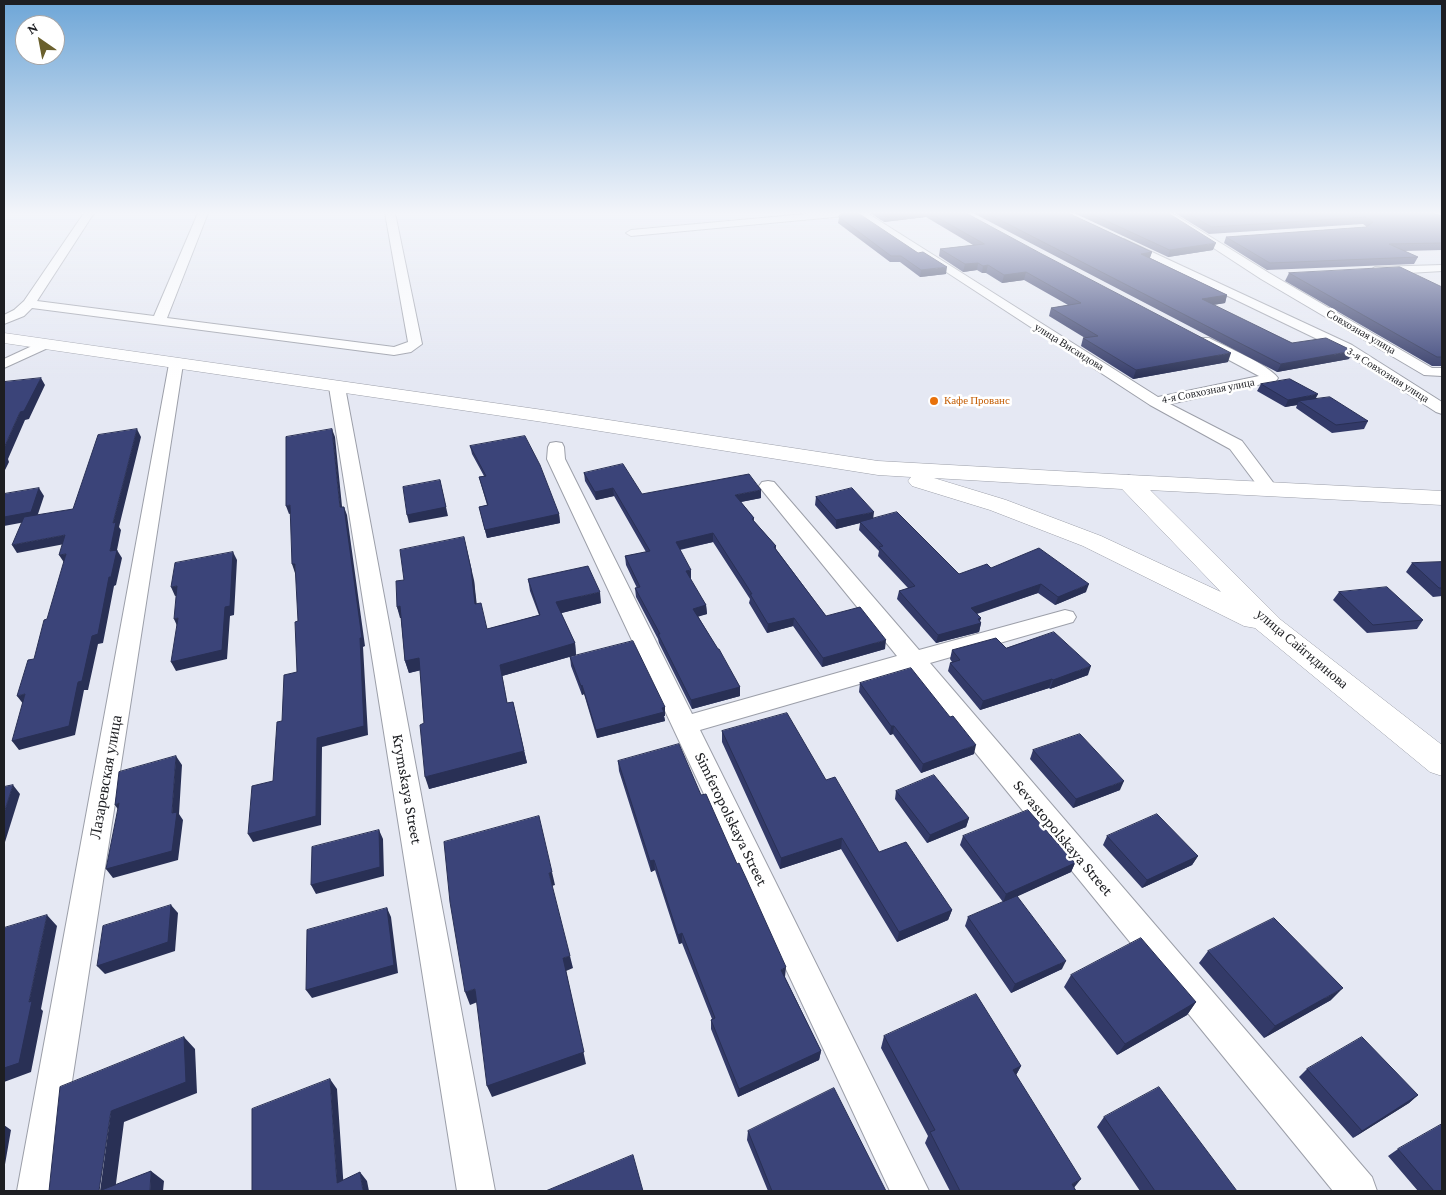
<!DOCTYPE html>
<html>
<head>
<meta charset="utf-8">
<style>
	body { margin:0 }
	#map { position:relative; width:1446px; height:1195px; overflow:hidden; background:#e5e8f3; font-family:"Crimson Pro",serif }
	canvas { display:block }
	.frame { position:absolute; inset:0; border:5px solid #1d1e22; pointer-events:none }
	.north { position:absolute; left:15px; top:15px; width:50px; height:50px; box-sizing:border-box; background:#fff; border:1px solid #a5a5a7; border-radius:50%; rotate:327deg; font-size:14px; font-weight:700; line-height:20px; text-align:center; color:#1d1e22 }
	.north::after { content:''; display:block; margin:auto; width:18px; height:22px; background:#6a602d; clip-path:polygon(50% 0,100% 100%,50% 72%,0 100%) }
</style>
</head>
<body>
<div id="map">
<canvas width="1446" height="1195"></canvas>
<div class="frame"></div>
<div class="north">N</div>
</div>
<script>
const ctx = document.querySelector('canvas').getContext('2d');
ctx.lineJoin = 'round';
function strokePath(path, color, width, dash) {
  ctx.strokeStyle = color;
  ctx.lineWidth = width;
  ctx.lineCap = dash ? 'butt' : 'round';
  ctx.setLineDash(dash || []);
  ctx.stroke(path);
}
function fill(path, color) {
  ctx.fillStyle = color;
  ctx.fill(path, 'evenodd');
}
function label(font, color, halo, rows, align = 'center') {
  ctx.font = font + ' "Crimson Pro",serif';
  ctx.lineWidth = 5;
  ctx.setLineDash([]);
  ctx.textBaseline = 'middle';
  ctx.strokeStyle = halo;
  ctx.fillStyle = color;
  for (const [text, x, y, turn = 0] of rows) {
    ctx.save();
    ctx.translate(x, y);
    ctx.rotate((+turn || 0) * Math.PI / 180);
    ctx.textAlign = isNaN(turn) ? turn : align;
    if (halo) ctx.strokeText(text, 0, 0);
    ctx.fillText(text, 0, 0);
    ctx.restore();
  }
}
const street = new Path2D(`
	M84,213H94L37,301L154,316L198,213H208L167,318L394,347L408,342L385,213H395L422,344L411,352L394,355L32,308L24,316L4,324V315L14,310L24,301Z
	M816,213H850L845,216L631,236L626,233L631,230Z
	M856,213H867L1158,397L1259,376L1199,344L1197,341L1199,338H1209C1226,347 1268,364 1278,378L1276,381L1170,404L1242,441L1278,489L1275,493L1269,494L1263,493L1230,449L1150,405Z
	M1160,213H1172L1269,273L1432,368H1442V376L1424,375L1261,279Z
	M1124,239L1352,345L1442,402V414L1436,412L1342,351L1120,244L1119,242Z
	M1442,265V271L1375,275L1369,271L1375,267Z
	M45,340L50,341L52,344L50,347L4,368V359Z
	M176,360L181,361L183,364L55,1191H17L169,364L171,361Z
	M337,382L342,384L345,387L495,1191H457L329,387L332,384Z
	M556,442L562,443L564,447L565,459L692,714L897,656L762,490L759,486L762,482L768,481L774,482L919,650L1065,610L1073,612L1076,617L1073,622L930,663L1372,1177L1377,1191H1333L908,670L700,730L929,1191H890L547,459L548,447L550,443Z`);
const secondary = new Path2D(`
	M1129,475L1442,491V505L1129,489L1121,487L1117,482L1121,477Z`);
const primary = new Path2D(`
	M4,333L543,410L878,461L1129,475L1137,477L1281,620L1442,745V776L1430,772L1255,628L1244,626L1083,546L990,510L912,486L908,481L911,477L878,475L543,422L4,343ZM934,478L1122,489L1221,592L1101,536L1006,500Z`);
strokePath(street, '#9c9fa9', 2);
strokePath(secondary, '#9c9fa9', 1);
strokePath(primary, '#9c9fa9', 1);
fill(street, '#fff');
fill(secondary, '#fff');
fill(primary, '#fff');
fill(new Path2D(`
	M870,213H966L1228,362L1133,379L1081,346L1083,338H1085L1049,316L1051,308L1068,305L1024,280L1002,283L986,273H982L977,270L963,272L939,256L940,249L973,245L926,217L884,222Z
	M973,213H1068L1152,252L1150,258L1227,295L1225,303L1213,305L1292,343L1349,359L1277,372Z
	M1074,213H1168L1213,250L1168,257Z
	M1175,213H1432L1442,216V250L1404,251L1418,257L1414,264L1267,270L1224,243L1226,237L1367,227L1363,224L1209,234Z
	M839,217L946,274L920,277L900,262H890L838,223Z
	M1289,273L1442,287V366H1432L1285,281Z
	M1261,384L1316,399L1368,421L1364,429L1332,433L1296,408L1297,405L1285,407L1257,391Z
	M470,446L559,514L560,523L487,538L479,507L487,505L479,477L484,476L472,454Z
	M584,473L642,494L761,498L741,502L754,518V521L776,546V549L826,616L885,649L822,667L793,626L767,633L749,603L750,599L713,542L680,550L691,578L690,579L706,605L707,614L698,616L740,687V696L692,709L659,643L658,639L636,597L635,588H637L626,565L625,556L646,552L614,496L596,500L585,481Z
	M816,497L873,518L959,574L991,568L1086,592L1055,605L1038,593L977,614L981,618L980,621L981,623L979,632L936,643L897,599L899,591L908,588L878,556L879,551L859,530L860,523L836,529L815,505Z
	M1442,562V596L1433,597L1406,572L1412,563Z
	M528,579L601,603L561,613L575,643L576,655L502,676L507,703L513,702L527,763L429,789L420,670L409,673L405,661L401,618L397,607L474,580L476,604L487,629L539,615L530,591Z
	M1339,592L1423,620L1417,629L1367,633L1333,600Z
	M1006,648L1088,675L1050,689L1049,688L980,710L948,671L950,663L952,662L950,659L952,650Z
	M570,657L665,707V716H664L665,721L597,738L584,694L582,695L571,666Z
	M860,683L974,754L921,773L893,734L890,735L859,692Z
	M722,731L826,780L879,852L952,910L948,920L897,942L841,849L780,869L722,742Z
	M1033,750L1120,790L1073,808L1030,759Z
	M618,761L701,795L785,977L821,1051L819,1060L738,1097L711,1029V1020L712,1019L682,943L679,944L655,870L651,872L619,771Z
	M896,791L969,818L966,827L927,843L895,799Z
	M963,836L1075,863L1071,872L1017,896L1062,969L1011,993L965,926L968,917L1003,902L960,845Z
	M1107,836L1198,856L1192,865L1142,888L1103,845Z
	M1208,951L1331,1000L1264,1038L1199,963Z
	M1071,975L1196,1002L1187,1015L1117,1055L1064,987Z
	M884,1036L1021,1066L1016,1075L1076,1191H950L925,1143L928,1136L881,1048Z
	M1307,1069L1418,1095L1409,1103L1353,1138L1299,1077Z
	M1104,1117L1237,1191H1140L1097,1127Z
	M748,1131L886,1191H768L747,1140Z
	M1398,1149L1442,1191H1418L1388,1156Z`), '#333a68');
fill(new Path2D(`
	M908,213H926V217L884,222L885,215Z
	M1216,243L1213,250L1168,257L1170,250Z
	M1152,252L1149,259L1141,254Z
	M978,263L977,270L963,272L965,264Z
	M988,265L986,273H982L983,266Z
	M947,267L946,274L920,277L921,270Z
	M1026,272L1024,280L1002,283L1004,275Z
	M1227,295L1225,303L1200,307L1202,299Z
	M1353,351L1349,359L1277,372L1281,364Z
	M1231,353L1228,362L1133,379L1136,370Z
	M41,378L45,385L29,419L25,420L8,459L9,462L4,472V448L20,412Z
	M1318,394L1314,402L1299,401L1297,405L1285,407L1288,400Z
	M137,429L141,437L119,527L121,530L117,550L122,558L116,585L114,586L103,643L98,644L88,690H84L75,735L19,750L12,741L78,682L110,551L113,523Z
	M332,429L335,437L343,516L340,507Z
	M440,480L448,516L409,523L407,515Z
	M39,488L44,496L36,520L4,526V517Z
	M613,488L614,496L596,500L595,492Z
	M761,490V498L735,503V495Z
	M290,505L293,513L289,514L286,506Z
	M344,507L347,515L365,646L363,647L368,735L322,747L321,825L253,842L248,834L317,738Z
	M874,512L873,520L860,522V523L836,529V520Z
	M559,514L560,523L487,538L485,530Z
	M713,533V542L676,550V542Z
	M65,535L70,543L17,553L12,545Z
	M464,537L474,580L478,615L475,604Z
	M233,552L237,560L234,615L230,616L227,659L176,671L171,662L225,607Z
	M66,554L65,564L59,555Z
	M292,564H295V573Z
	M691,570V578L686,580V571Z
	M1041,584L1038,593L969,616L971,608Z
	M1089,584L1086,592L1055,605L1058,597Z
	M177,586L181,595L175,596L171,587Z
	M600,592L601,603L558,614L556,602Z
	M706,605L707,614L694,618L693,609Z
	M400,606L403,618H400L397,607Z
	M178,618V628L174,619Z
	M794,618L793,626L767,633L768,624Z
	M981,618L979,623H981L979,632L936,643L938,635Z
	M886,640L885,649L822,667L823,658Z
	M575,643L576,655L502,676L510,715L500,665Z
	M419,658L422,670L409,673L405,661Z
	M1091,666L1088,675L1050,689L1053,680Z
	M1052,679L1049,688L980,710L983,701Z
	M582,685L584,694L582,695L581,686Z
	M740,687V696L692,709L691,700Z
	M25,694L24,705L17,696Z
	M665,707V716H664L665,721L597,738L596,730Z
	M891,726H894L893,734L890,735Z
	M976,745L974,754L921,773L923,764Z
	M524,751L527,763L429,789L425,777Z
	M176,756L182,765L179,814L183,820L178,860L113,878L106,869L172,813Z
	M1124,781L1120,790L1073,808L1076,799Z
	M13,785L20,794L5,842H4V813Z
	M119,803L121,814L115,805Z
	M969,818L966,827L927,843L930,835Z
	M379,830L383,839L384,876L316,894L311,885Z
	M842,838L841,849L780,869L781,858Z
	M1198,856L1192,865L1142,888L1147,880Z
	M654,860L655,870L651,872L650,861Z
	M1075,863L1071,872L1003,903L1006,894Z
	M552,872L555,885L552,886L549,873Z
	M171,905L178,913L175,951L105,974L97,966Z
	M387,908L391,917L398,973L312,998L306,990Z
	M952,910L948,920L897,942L899,932Z
	M47,915L57,926L41,1009L43,1011L31,1072L4,1082V1068L29,1002Z
	M682,933V943L679,944L678,935Z
	M570,956L573,968L566,971L586,1064L492,1097L487,1086L563,958Z
	M1066,961L1062,969L1011,993L1015,984Z
	M786,967L785,977L780,979L781,970Z
	M1343,988L1331,1000L1264,1038L1275,1026Z
	M475,989L480,1001L470,1005L465,992Z
	M1196,1002L1187,1015L1117,1055L1125,1044Z
	M184,1037L195,1049L197,1093L124,1122L115,1191H100L111,1111Z
	M821,1051L819,1060L738,1097L739,1089Z
	M1021,1066L1015,1077L1013,1070Z
	M330,1079L337,1089L344,1191L337,1183Z
	M1418,1095L1409,1103L1353,1138L1362,1131Z
	M4,1125L11,1130L4,1170Z
	M151,1171L164,1181L163,1191H150Z
	M360,1172L367,1181L369,1191H363Z
	M1081,1179L1073,1189L1072,1184Z`), '#293055');
const building = new Path2D(`
	M842,213H858L918,253L923,252L947,267L921,270L901,256H891L839,217Z
	M881,213H908L885,215Z
	M930,213H966L1040,253L1231,353L1136,370L1083,338L1098,336L1051,308L1081,303L1026,272L1004,275L988,265L983,266L978,263L965,264L940,249L984,244Z
	M987,213H1068L1152,252L1141,254L1227,295L1202,299L1292,343L1326,338L1353,351L1281,364Z
	M1090,213H1168L1216,243L1170,250Z
	M1188,213H1432L1442,216V243L1389,244L1418,257L1270,263L1226,237L1366,227L1373,222L1366,217L1212,227Z
	M1400,267L1442,287V357H1437L1289,273Z
	M41,378L24,411L20,412L4,448V382Z
	M1290,379L1318,394L1288,400L1261,384Z
	M1330,397L1368,421L1336,425L1299,401Z
	M137,429L113,523L116,522L110,551L117,550L111,577H109L98,634L92,636L82,681L78,682L69,726L12,741L25,694L17,696L28,660L34,659L44,620L47,619L66,554L59,555L65,535L12,545L24,517L73,509L98,435Z
	M332,429L340,507H344L362,638H360L364,726L317,738L316,816L248,834L252,786L273,781L277,722L282,721L284,675L297,672L295,622L298,621L295,564H292L290,505L286,506V437Z
	M525,436L540,465L559,514L485,530L479,507L488,505L479,477L486,476L470,446Z
	M623,464L642,494L749,474L761,490L735,495L754,518L752,519L776,546L774,547L826,616L860,607L886,640L823,658L794,618L768,624L750,594H752L713,533L676,542L691,570L686,571L706,605L693,609L718,649H719L740,687L691,700L658,634H660L635,588L640,587L625,556L650,551L613,488L595,492L584,473Z
	M440,480L446,507L407,515L403,487Z
	M39,488L31,512L4,517V494Z
	M852,488L874,512L836,520L816,497Z
	M897,512L959,574L987,564L991,568L1039,548L1089,584L1058,597L1041,584L971,608L981,618L978,619L981,623L938,635L899,591L915,586L879,547L883,546L860,522Z
	M464,537L471,569L475,604L481,603L487,629L540,615L528,579L588,566L600,592L556,602L575,643L500,665L507,703L513,702L524,751L425,777L420,725L424,723L419,658L405,661L400,606L397,607L396,581L404,580L400,550Z
	M233,552L230,606L225,607L222,650L171,662L178,618L174,619L177,586L171,587L175,563Z
	M1442,562V588H1439L1412,563Z
	M1387,587L1423,620L1373,625L1339,592Z
	M1054,632L1091,666L1053,680L1052,679L983,701L950,663L960,660L952,650L996,638L1006,648Z
	M633,641L665,707L662,708L664,712L596,730L582,685L581,686L570,657Z
	M911,668L950,717L953,716L976,745L923,764L894,726H891L860,683Z
	M787,713L826,780L835,777L879,852L906,842L952,910L899,932L842,838L781,858L722,731Z
	M1080,734L1124,781L1076,799L1033,750Z
	M679,744L701,795L706,794L737,864L739,863L746,878L786,967L781,970L821,1051L739,1089L711,1020L715,1018L682,933L678,935L654,860L650,861L618,761Z
	M176,756L172,813L177,812L172,851L106,869L119,803L115,805L119,772Z
	M934,775L969,818L930,835L896,791Z
	M13,785L4,813V787Z
	M1028,810L1075,863L1006,894L963,836Z
	M1157,814L1198,856L1147,880L1107,836Z
	M539,816L552,872L549,873L570,956L563,958L584,1052L487,1086L475,989L465,992L450,902L444,842Z
	M379,830L380,867L311,885L312,847Z
	M1017,896L1066,961L1015,984L968,917Z
	M171,905L168,942L97,966L103,926Z
	M387,908L394,965L306,990L307,930Z
	M47,915L29,1002L32,1001L19,1063L4,1068V928Z
	M1274,918L1343,988L1275,1026L1208,951Z
	M1141,938L1196,1002L1125,1044L1071,975Z
	M976,994L1021,1066L1013,1070L1081,1179L1072,1184L1076,1191H960L930,1132L935,1130L884,1036Z
	M184,1037L186,1082L111,1111L99,1191L151,1171L150,1191H49L60,1087Z
	M1362,1037L1418,1095L1362,1131L1307,1069Z
	M330,1079L337,1183L360,1172L363,1191H252V1109Z
	M1159,1087L1237,1191H1155L1104,1117Z
	M834,1088L886,1191H772L748,1131Z
	M1442,1124V1191H1434L1398,1149Z
	M633,1155L643,1191H546Z`);
fill(building, '#3b4479');
strokePath(building, '#293055', 1);
const sky = ctx.createLinearGradient(0, 0, 0, 380);
sky.addColorStop(0, '#6ea6d7');
sky.addColorStop(0.56, '#f3f5fa');
sky.addColorStop(1, '#f3f5fa00');
ctx.fillStyle = sky;
ctx.fillRect(0, 0, 1446, 380);
for (const [x, y, r, color] of [
	[934,401,5,"#e8710a"]
]) {
  const dot = new Path2D();
  dot.arc(x, y, r, 0, 2 * Math.PI);
  ctx.fillStyle = color;
  ctx.fill(dot);
  strokePath(dot, '#fff', 2);
}
label('11px', '#1d1e22', '#fff', [
	["Совхозная улица",1361,332,30],
	["улица Висаидова",1069,347,32],
	["3-я Совхозная улица",1388,375,32],
	["4-я Совхозная улица",1208,391,-11]
]);
label('11px', '#c56008', '#fff', [
	["Кафе Прованс",944,401]
], 'left');
label('14px', '#1d1e22', '#fff', [
	["улица Сайгидинова",1302,649,40]
]);
label('16px', '#1d1e22', '#fff', [
	["Лазаревская улица",106,777,-80],
	["Krymskaya Street",407,789,80],
	["Simferopolskaya Street",731,819,64],
	["Sevastopolskaya Street",1063,838,50]
]);
</script>
</body>
</html>
